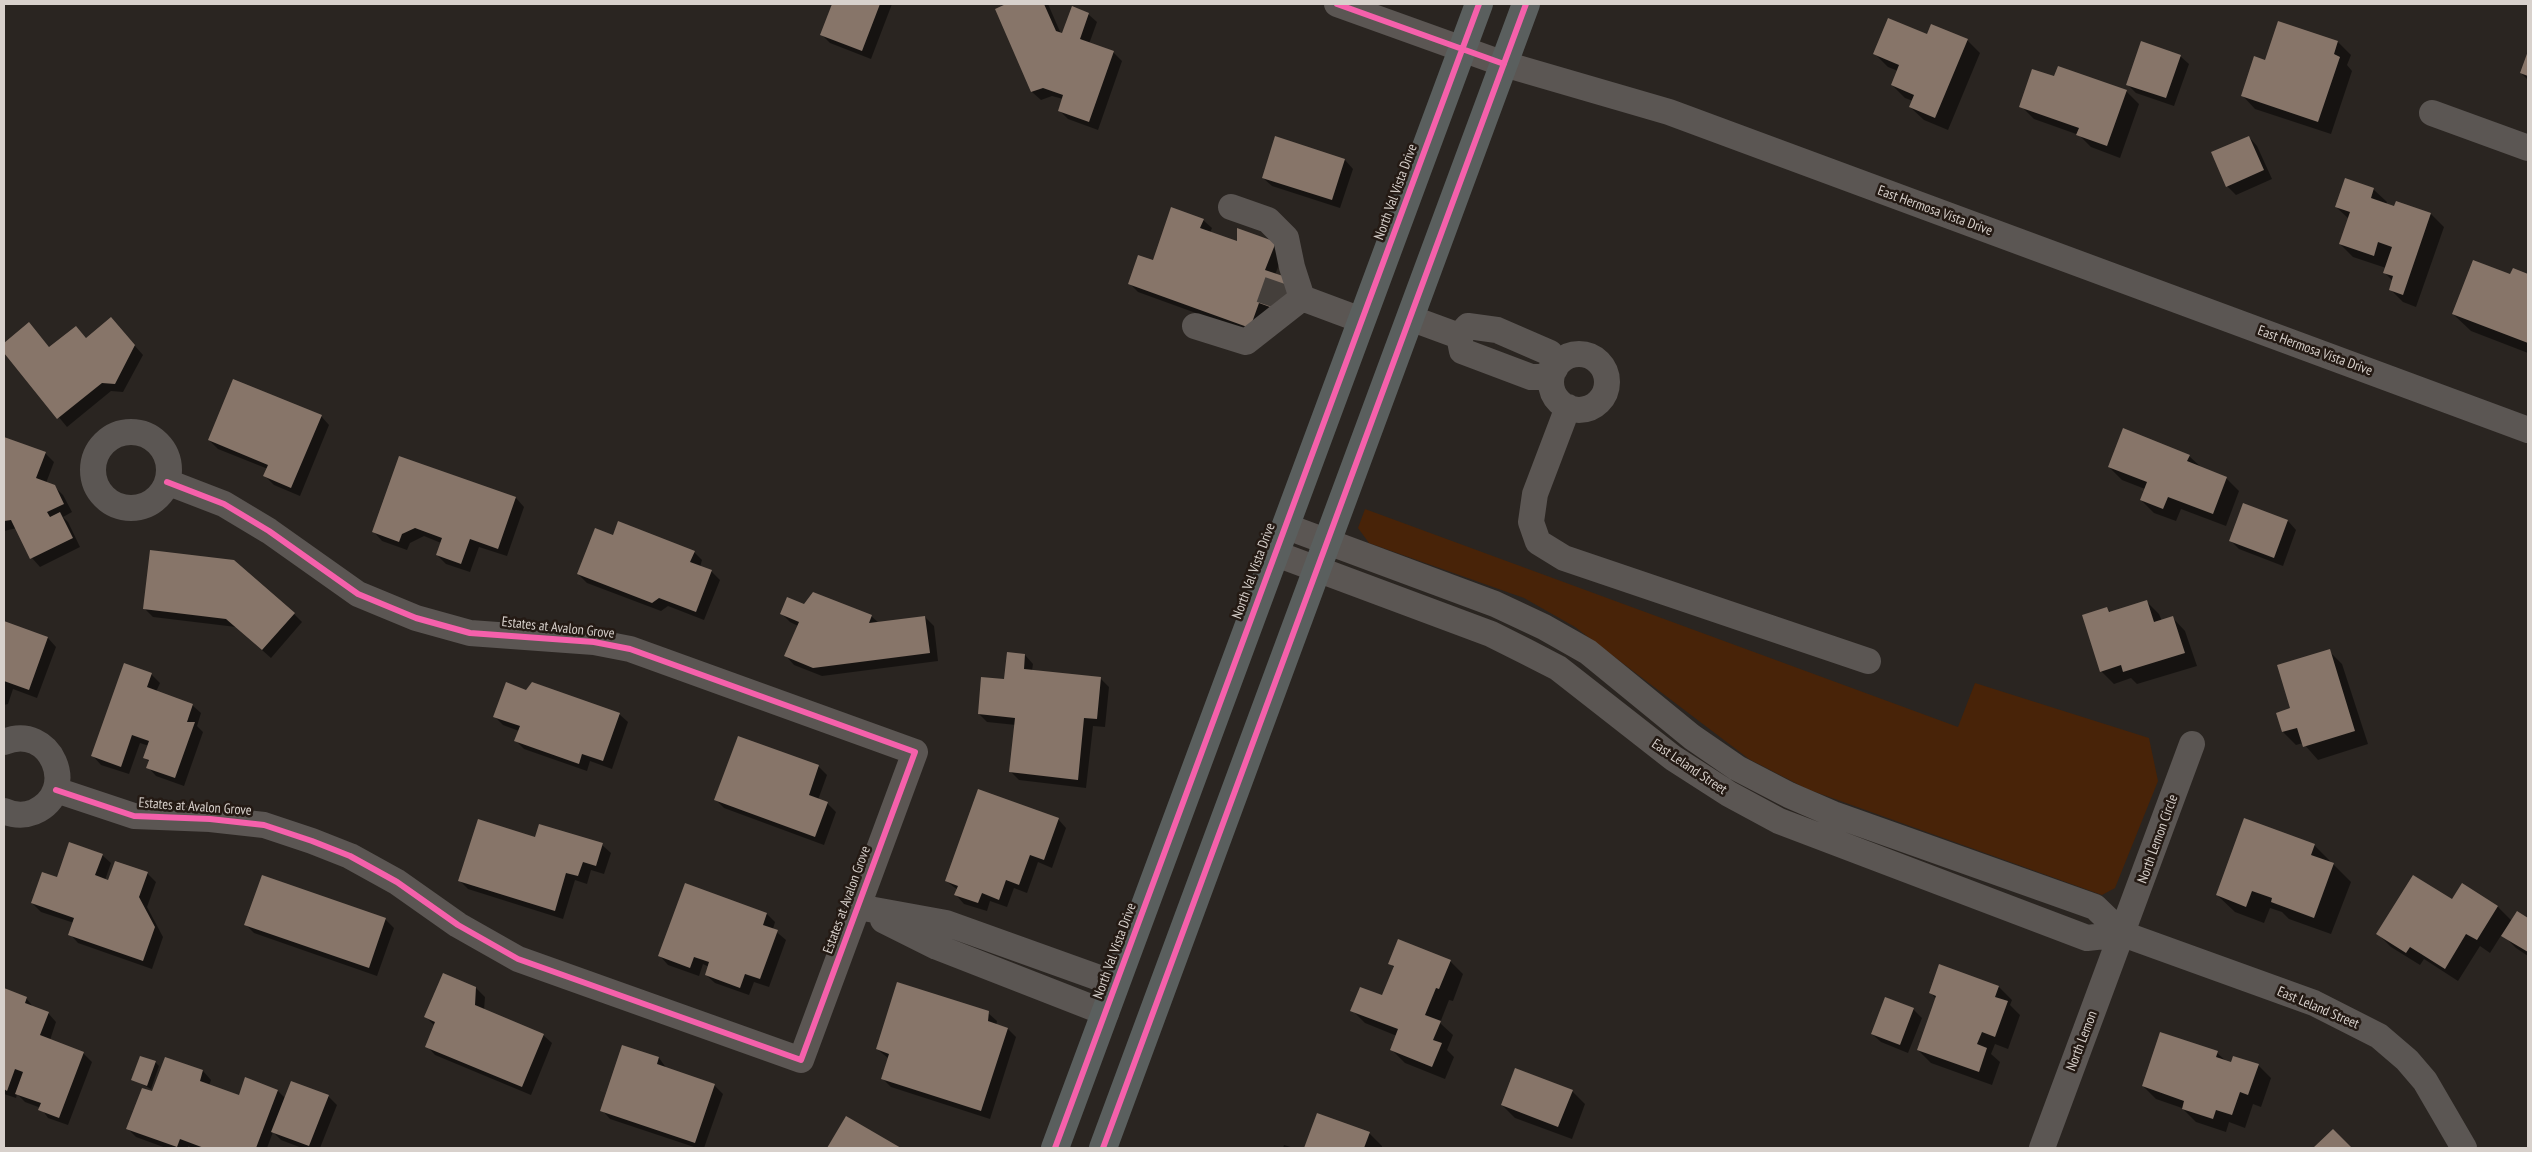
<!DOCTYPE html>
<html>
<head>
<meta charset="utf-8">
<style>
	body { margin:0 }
	#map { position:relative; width:2532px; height:1152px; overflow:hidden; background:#2a2521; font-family:"PT Sans Narrow",sans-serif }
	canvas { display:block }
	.frame { position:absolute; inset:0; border:5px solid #d8d1cc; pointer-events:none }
</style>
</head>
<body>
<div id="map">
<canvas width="2532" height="1152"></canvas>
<div class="frame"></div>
</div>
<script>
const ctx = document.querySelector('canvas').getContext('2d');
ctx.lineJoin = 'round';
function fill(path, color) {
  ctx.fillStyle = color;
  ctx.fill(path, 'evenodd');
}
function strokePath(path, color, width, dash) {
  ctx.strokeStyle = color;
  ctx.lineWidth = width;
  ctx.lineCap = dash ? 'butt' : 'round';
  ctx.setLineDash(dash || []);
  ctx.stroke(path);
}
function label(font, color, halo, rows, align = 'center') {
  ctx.font = font + ' "PT Sans Narrow",sans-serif';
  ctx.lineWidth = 5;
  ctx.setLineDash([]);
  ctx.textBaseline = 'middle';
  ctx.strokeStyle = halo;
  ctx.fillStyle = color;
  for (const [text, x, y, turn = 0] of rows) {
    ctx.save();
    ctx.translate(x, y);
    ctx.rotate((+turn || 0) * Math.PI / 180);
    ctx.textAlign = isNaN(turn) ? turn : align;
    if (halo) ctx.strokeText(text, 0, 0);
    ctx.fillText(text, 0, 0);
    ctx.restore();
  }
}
fill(new Path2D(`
	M1365,509L1958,727L1975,683L2149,738L2158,781L2115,888L2102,895L1807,789L1749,759L1575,627L1524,598L1369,543L1358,528Z`), '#482308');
fill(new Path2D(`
	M827,4H892L871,59L830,43L822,35L833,6Z
	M1009,4H1048L1061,34L1088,14L1097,22L1089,44L1113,52L1122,61L1098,130L1068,119L1059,110L1063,99L1052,96L1041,100L1032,92L997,9Z
	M1928,36L1967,40L1980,53L1948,130L1924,120L1910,107L1913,101L1905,98L1892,85L1898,71L1888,67L1875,54Z
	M2338,42L2351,55L2347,65L2352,71L2331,134L2255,109L2242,95L2266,61Z
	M2528,54V80L2521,73Z
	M2180,56L2189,64L2174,106L2136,93L2127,84Z
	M2055,78L2126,91L2139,104L2120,158L2091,147L2079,135L2034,119L2021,106Z
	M2249,137L2257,146L2272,179L2236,195L2227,186Z
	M1345,160L1353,169L1340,208L1272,186L1263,178Z
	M2373,189L2387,202L2386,205L2395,208L2397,203L2431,214L2444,227L2416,307L2403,302L2390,289L2393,281L2384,272L2386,268L2353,257L2340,244L2349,219L2336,207Z
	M1203,220L1212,228L1210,233L1238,243H1275L1284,251L1275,275L1291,280L1259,336L1138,292L1130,284Z
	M2513,270L2528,275V353L2471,331L2453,314L2511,276Z
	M111,319L143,355L123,392L111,391L67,427L4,351V344L29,324L50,348L76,327L87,339Z
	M321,416L329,425L300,496L274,485L265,476L268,469L218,449L209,440Z
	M4,438L45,453L54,462L46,483L54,486L63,495L72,512L63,517L68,522L80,547L40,567L32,558L17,528L4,531Z
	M2189,456L2202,468L2226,478L2239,491L2226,526L2181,509L2176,521L2154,513L2141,500L2145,489L2122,480L2109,467Z
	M400,457L516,498L524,507L507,556L479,547L470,572L446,564L437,555L441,543L424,536L410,543L407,550L382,541L374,532Z
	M2244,505L2288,521L2296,530L2283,566L2239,549L2230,540Z
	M614,537L694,552L702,560L700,567L711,571L720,580L704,620L668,606L661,611L587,583L578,574Z
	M2146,601L2159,614L2162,621L2172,617L2185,631L2197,666L2137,684L2131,678L2114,684L2101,671L2107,608L2111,613Z
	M804,605L871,616L879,623L925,617L934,626L938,661L822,676L794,665L786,656L798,626L790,622L782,614Z
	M144,608L294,614L302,622L271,658L236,627L153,617Z
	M4,622L48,638L56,647L37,698L13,689L8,704L4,705Z
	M2329,651L2342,664L2368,744L2318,760L2303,743L2296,745L2283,732L2277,713L2292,709Z
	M1025,655L1033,664L1032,671L1100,678L1109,687L1105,727L1093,726L1086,788L1019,780L1011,772L1016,725L987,722L979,714Z
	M151,674L160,683L156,692L192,705L201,713L197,726L203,732L184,786L156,776L148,767L149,762L145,758L149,746L140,743L129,774L101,765L93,756Z
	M527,691L619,714L628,722L612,769L590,761L587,771L524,749L516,741L519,731L503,725L495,717Z
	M739,737L819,767L827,775L818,800L827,803L836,812L824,845L724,808L716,800Z
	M1058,819L1066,828L1052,868L1038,862L1027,893L1014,888L1007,907L990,901L987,911L964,904L956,895L958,890L946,881Z
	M536,838L602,845L611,853L604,874L591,870L587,884L575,880L563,919L468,889L460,881Z
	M2314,845L2351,882L2331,934L2289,919L2282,912L2270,908L2264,923L2235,912L2217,895Z
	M102,855L111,863L105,880L109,881L147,873L156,882L147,907L163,937L152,969L78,943L70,934L74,923L41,912L32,903L57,879Z
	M2452,901L2498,907L2512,921L2517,913L2528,920V956L2516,948L2502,934L2490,953L2480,946L2458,981L2424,959L2420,965L2391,947L2378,934Z
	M767,914L775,922L773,929L786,940L769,987L754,982L749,995L715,983L706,975L709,967L703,964L699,976L668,965L660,956Z
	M385,919L394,928L377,976L254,933L246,925Z
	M1450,961L1463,974L1453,1001L1449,1000L1440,1023L1453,1035L1447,1050L1454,1057L1445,1079L1405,1063L1392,1050L1397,1036L1365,1023L1352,1010L1383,997L1394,968L1390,963Z
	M1999,987L2012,1000L2010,1005L2020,1015L2008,1049L1995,1044L1991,1054L2000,1062L1992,1085L1931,1063L1918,1050L1936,999L1930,992Z
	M476,988L485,997L484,1010L543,1035L552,1043L531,1095L435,1055L427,1046L435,1026L426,1017Z
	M4,989L26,998L34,1008L48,1013L56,1022L50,1040L83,1053L92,1062L68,1125L48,1118L41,1108L25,1102L17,1094L16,1098L4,1094Z
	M1913,1009L1922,1018L1908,1053L1881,1042L1872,1034Z
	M988,1013L997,1021L996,1025L1008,1029L1016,1037L990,1119L891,1087L882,1078L888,1058L877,1049Z
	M623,1046L659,1058L667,1069L714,1085L723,1094L704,1148H697L610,1119L602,1110Z
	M2217,1053L2226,1061L2232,1063L2258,1065L2271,1078L2261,1107L2253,1104L2245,1128L2229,1122L2226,1132L2196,1122L2182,1108L2156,1099L2143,1086Z
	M165,1058L203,1071L211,1080L209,1086L239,1096L278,1091L285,1098L328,1096L337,1105L320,1148H302L281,1140L273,1132L267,1148H193L188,1146V1148H166L136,1137L128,1129L152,1093Z
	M155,1062L159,1066L151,1089L132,1079Z
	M1572,1091L1585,1104L1572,1139L1515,1118L1502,1105Z
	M1318,1115L1369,1133L1382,1146V1148H1306Z
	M846,1117L898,1148H828Z
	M1284,1145L1294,1148H1283Z`), '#0007');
fill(new Path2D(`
	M832,4H880L862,51L820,35Z
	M1006,4H1044L1056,31L1062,33L1072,6L1089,13L1080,39L1114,51L1089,122L1058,111L1063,95L1043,88L1031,92L995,9Z
	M1888,18L1927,34L1931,24L1968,39L1935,118L1909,107L1914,95L1891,85L1899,65L1873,54Z
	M2278,21L2338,41L2334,54L2340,57L2318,122L2241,96L2254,56L2265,60Z
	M2141,41L2181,55L2166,98L2126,85Z
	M2528,51V76L2520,73Z
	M2058,66L2127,90L2107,146L2076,135L2079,128L2019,107L2032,69L2054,76Z
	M1275,136L1345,159L1332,200L1262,178Z
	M2249,136L2264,170L2226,187L2211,152Z
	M2345,178L2374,188L2371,198L2394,206L2396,201L2431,213L2403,295L2389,290L2393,276L2383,273L2392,247L2378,242L2374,256L2339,244L2350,212L2335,207Z
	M1171,207L1204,219L1200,228L1237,241V228L1276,242L1265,270L1292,279L1281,311L1259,303L1250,328L1128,284L1138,255L1153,260Z
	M2473,260L2510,274L2513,268L2528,274V343L2452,314Z
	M111,317L135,345L115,384L102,383L57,419L4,353V343L29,322L49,347L76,326L86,338Z
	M233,379L322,415L291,488L263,476L268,465L208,440Z
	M2123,428L2190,455L2187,461L2227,477L2213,514L2168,497L2163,509L2140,500L2147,482L2108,467Z
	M4,437L46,452L36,478L55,485L64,504L47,512L50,517L60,512L73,538L30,559L11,520L4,521Z
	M399,456L516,497L498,549L470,539L461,564L436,555L442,538L415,528L402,534L399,542L372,532Z
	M2243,503L2288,520L2274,558L2229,541Z
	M618,521L695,551L690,562L712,570L696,612L659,598L652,603L577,574L595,528L613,535Z
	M150,550L234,560L295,613L262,650L226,619L143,609Z
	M813,592L872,615L869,623L925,616L930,653L813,668L784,656L799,622L780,614L787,597L804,604Z
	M2147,600L2154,622L2173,616L2185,653L2123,672L2121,665L2100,672L2082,615L2107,607L2109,612Z
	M4,621L48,637L29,690L4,681Z
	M2330,649L2355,731L2303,747L2297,728L2282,732L2276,713L2290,708L2277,665Z
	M1007,652L1025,654L1024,669L1101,677L1097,719L1084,718L1078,780L1009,772L1015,718L978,714L981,677L1004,679Z
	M124,663L152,673L147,687L193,704L187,722H195L175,778L146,768L149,760L143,758L149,741L132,735L121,767L91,756Z
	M506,682L526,690L532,682L620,713L603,761L582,754L579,764L514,741L520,726L493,717Z
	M738,736L819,765L809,795L828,802L815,837L714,800Z
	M978,789L1059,818L1044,860L1030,855L1019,885L1006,880L999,900L982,893L978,903L954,895L958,886L945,881Z
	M2244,818L2315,844L2311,855L2334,863L2314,918L2271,902L2272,898L2252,891L2246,907L2216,895Z
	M478,819L535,837L539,824L603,843L596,866L583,862L578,876L566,873L555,911L458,881Z
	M69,842L103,854L95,875L108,880L115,861L148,872L139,897L155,927L143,961L68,935L74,918L31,903L42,872L57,877Z
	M262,875L386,918L369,968L244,925Z
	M2413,875L2452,899L2462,883L2498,906L2477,940L2466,934L2445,969L2410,947L2406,953L2376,934Z
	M685,883L767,913L763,925L778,930L760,979L745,974L740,988L705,975L709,962L694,957L690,968L658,956Z
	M2517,911L2528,918V952L2501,936Z
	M1398,939L1451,960L1439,989L1436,988L1425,1015L1441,1021L1433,1040L1442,1043L1432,1067L1390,1050L1398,1029L1350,1011L1360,987L1382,995L1394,966L1388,964Z
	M1939,964L1999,986L1995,997L2008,1001L1995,1037L1982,1032L1977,1044L1987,1048L1979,1072L1917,1050L1936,996L1929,993Z
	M443,973L476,987L475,1005L544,1034L522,1087L425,1047L435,1022L424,1017Z
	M897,982L989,1011L988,1021L1008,1028L981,1111L881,1079L889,1054L876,1049Z
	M4,988L27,997L25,1003L49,1012L40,1035L84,1052L59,1118L38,1110L41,1103L15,1094L23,1072L15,1069L7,1091L4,1089Z
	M1885,997L1914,1008L1900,1045L1871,1034Z
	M2160,1032L2218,1051L2216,1057L2231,1062L2233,1056L2259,1064L2248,1095L2240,1092L2232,1115L2216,1110L2213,1119L2182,1109L2184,1101L2142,1086Z
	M622,1045L659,1057L657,1064L715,1084L695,1143L600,1111Z
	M140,1056L156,1061L147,1086L131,1080Z
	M165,1057L203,1070L200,1081L239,1095L245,1077L278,1090L256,1148H204L180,1139L177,1147L126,1129L142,1088L152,1091Z
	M1515,1068L1573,1090L1558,1127L1501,1105Z
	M291,1081L329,1095L309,1146L271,1132Z
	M1317,1113L1370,1132L1364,1148H1304Z
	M846,1116L901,1148H827Z
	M2333,1129L2352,1148H2313Z`), '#877569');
strokePath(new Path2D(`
	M1269,306L1280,275`), '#443f3b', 26, [26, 13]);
strokePath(new Path2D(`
	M1337,4L1504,64L1669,112L2528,430
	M2432,113L2528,148
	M1231,207L1268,220L1286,238L1292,267L1302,298L1361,320
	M1410,318L1459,336
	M1195,326L1246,342L1302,298
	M1468,326L1497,330L1550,353L1555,369L1542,377H1531L1462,351L1459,336Z
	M1551 382a28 28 0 1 1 56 0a28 28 0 1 1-56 0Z
	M1568,407L1535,494L1531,522L1538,542L1564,558L1868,661
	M93 470a38 38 0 1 1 76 0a38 38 0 1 1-76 0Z
	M1285,526L1495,604L1544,627L1588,652L1692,737L1737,768L1789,795L1833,814L2095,907L2123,934L2314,1003L2379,1036L2407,1060L2425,1081L2464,1148
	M1274,553L1491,634L1525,651L1558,668L1673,758L1729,794L1779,821L2087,938L2123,934
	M4,742C50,722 81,791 34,812C24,816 13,815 4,811
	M56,790L134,816L210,819L264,825L312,841L350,856L397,882L458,925L518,959L801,1060L915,752L630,649L594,642L470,633L416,618L358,594L269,531L224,504L167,482
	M858,907L946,923L1116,984
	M883,920L937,947L1106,1013
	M2042,1148L2192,744`), '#5b5653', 26);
strokePath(new Path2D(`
	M1055,1148L1479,4
	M1103,1148L1526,4`), '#5a5f5e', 28);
strokePath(new Path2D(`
	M1337,4L1504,64
	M56,790L134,816L210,819L264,825L312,841L350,856L397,882L458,925L518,959L801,1060L915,752L630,649L594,642L470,633L416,618L358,594L269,531L224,504L167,482
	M1055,1148L1479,4
	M1103,1148L1526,4`), '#f560ab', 6);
label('14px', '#d8d1cc', '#241a14', [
	["North Val Vista Drive",1396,192,-70],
	["East Hermosa Vista Drive",1935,211,20],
	["East Hermosa Vista Drive",2315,351,20],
	["North Val Vista Drive",1254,571,-70],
	["Estates at Avalon Grove",558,628,6],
	["East Leland Street",1689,767,34],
	["Estates at Avalon Grove",195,807,4],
	["North Lemon Circle",2158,839,-70],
	["Estates at Avalon Grove",847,900,-70],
	["North Val Vista Drive",1115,951,-70],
	["East Leland Street",2318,1008,23],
	["North Lemon",2082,1041,-69]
]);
</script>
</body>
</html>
